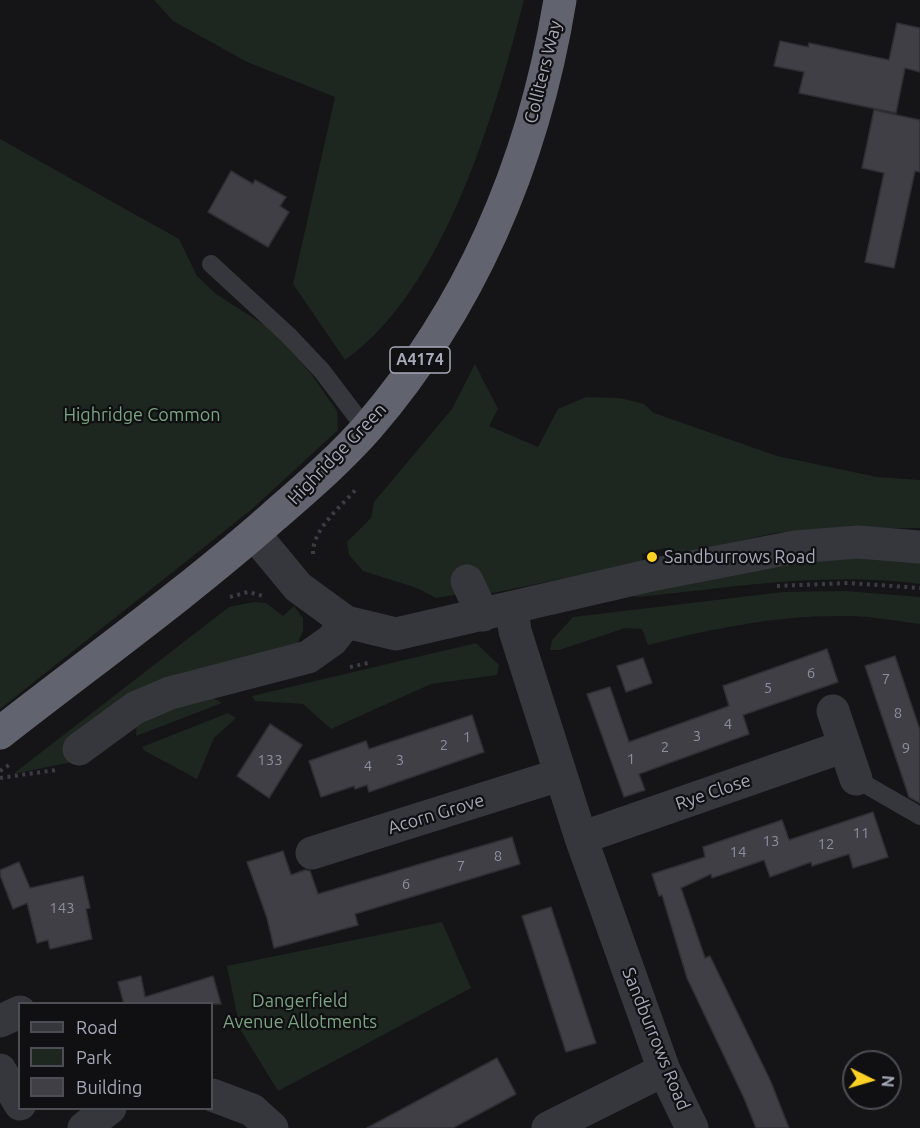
<!DOCTYPE html>
<html>
<head>
<meta charset="utf-8">
<style>
	body { margin:0 }
	#map { position:relative; width:920px; height:1128px; overflow:hidden; background:#151517; font-family:Ubuntu,sans-serif }
	canvas { display:block }
	.legend { position:absolute; left:18px; top:1002px; width:195px; height:108px; box-sizing:border-box; background:#101012; border:2px solid #4c4d55; margin:0; padding:8px 10px; list-style:none; font-size:18px; color:#a6a9b9 }
	.legend li { display:flex; align-items:center; gap:12px; height:30px }
	.legend b { width:30px; border:2px solid #4c4d55 }
	.north { position:absolute; left:842px; top:1050px; width:60px; height:60px; box-sizing:border-box; background:#101012; border:2px solid #4c4d55; border-radius:50%; rotate:95deg; font-size:16px; font-weight:700; line-height:24px; text-align:center; color:#a6a9b9 }
	.north::after { content:''; display:block; margin:auto; width:21px; height:27px; background:#ffd225; clip-path:polygon(50% 0,100% 100%,50% 72%,0 100%) }
</style>
</head>
<body>
<div id="map">
<canvas width="920" height="1128"></canvas>
<ul class="legend">
<li><b style="height:8px;background:#36363d"></b>Road</li>
<li><b style="height:16px;background:#1d261f"></b>Park</li>
<li><b style="height:16px;background:#3f3f45"></b>Building</li>
</ul>
<div class="north">N</div>
</div>
<script>
const ctx = document.querySelector('canvas').getContext('2d');
ctx.lineJoin = 'round';
function fill(path, color) {
  ctx.fillStyle = color;
  ctx.fill(path, 'evenodd');
}
function strokePath(path, color, width, dash) {
  ctx.strokeStyle = color;
  ctx.lineWidth = width;
  ctx.lineCap = dash ? 'butt' : 'round';
  ctx.setLineDash(dash || []);
  ctx.stroke(path);
}
function label(font, color, halo, rows, align = 'center') {
  ctx.font = font + ' Ubuntu,sans-serif';
  ctx.lineWidth = 4.5;
  ctx.setLineDash([]);
  ctx.textBaseline = 'middle';
  ctx.strokeStyle = halo;
  ctx.fillStyle = color;
  for (const [text, x, y, turn = 0] of rows) {
    ctx.save();
    ctx.translate(x, y);
    ctx.rotate((+turn || 0) * Math.PI / 180);
    ctx.textAlign = isNaN(turn) ? turn : align;
    if (halo) ctx.strokeText(text, 0, 0);
    ctx.fillText(text, 0, 0);
    ctx.restore();
  }
}
fill(new Path2D(`
	M154,0H524C495,113 444,291 345,360L293,284L335,97L247,62L173,21Z
	M0,139L179,239L197,276L216,294L272,330L312,375L337,411L338,430L251,510L0,709Z
	M475,364L498,409L489,426L538,447L558,409L586,397L620,398L644,404L654,413L777,456L877,477L920,480V528L821,529L775,533L667,557L665,548L642,554L643,562L493,593L460,590L454,595L436,598L417,588L363,571L349,555L347,542L371,518L374,502L452,409Z
	M859,556L920,562V584C825,571 731,588 637,597L629,595L799,561Z
	M846,591L920,597V624C896,621 871,616 847,616C779,615 714,628 648,645L642,629L625,628L559,650H550L552,640L573,617L783,592Z
	M254,602L266,603L283,616L294,606L303,618V631L297,645L175,680L77,761L13,774L229,607Z
	M476,643L499,665L497,675L431,684L331,729L303,704L255,701L252,696Z
	M211,697L222,703L136,736L137,719Z
	M228,713L236,718L214,738L197,779L145,751L142,747Z
	M442,922L471,988L278,1091L240,1029L227,966Z`), '#1d261f');
const building = new Path2D(`
	M897,23L920,28V72L905,68L896,113L799,93L804,72L774,66L780,41L808,47L809,43L889,60Z
	M874,110L920,120V172L915,171L894,268L865,262L884,173L862,168Z
	M231,171L253,184L255,180L286,197L280,206L289,212L268,247L208,212Z
	M827,649L838,682L743,715L749,734L639,774L645,790L624,797L587,694L610,687L629,742L729,706L723,686Z
	M895,656L920,730V803L909,797L865,666Z
	M643,658L652,683L626,692L617,666Z
	M472,715L484,752L369,792L367,785L355,789L354,786L321,797L309,761L366,741L369,749Z
	M270,724L302,745L269,798L237,776Z
	M873,812L888,857L853,868L849,854L812,866L811,862L770,877L764,860L712,878L711,874L681,888L705,958L710,956L771,1082L789,1128H756L744,1098L687,978L662,895L659,896L652,874L705,857L703,847L782,820L789,840Z
	M512,837L520,864L355,914L358,925L274,948L267,918L247,862L283,851L291,875L305,870L310,871L318,894Z
	M19,862L30,888L83,876L90,908L86,909L92,939L50,949L48,940L37,943L27,903L13,909L0,875V870Z
	M551,907L596,1043L566,1052L522,916Z
	M141,976L145,997L213,976L221,1004H124L118,982Z
	M497,1058L516,1094L453,1128H367Z`);
fill(building, '#3f3f45');
strokePath(building, '#302f34', 1.5);
strokePath(new Path2D(`
	M313,554C312,529 342,506 357,488
	M777,586L848,583L920,588
	M230,597L248,592L263,596
	M350,667L372,662
	M0,771L9,765
	M0,778L56,770`), '#3c3d44', 4, [3, 4.5]);
strokePath(new Path2D(`
	M211,264L288,335L322,371L366,429
	M856,779L920,816`), '#36363d', 18);
strokePath(new Path2D(`
	M254,534L298,587L346,622L396,634L656,574L795,547L858,542L920,547
	M467,581L483,615
	M512,608L515,631L581,838L664,1070L692,1128
	M833,711L856,779
	M79,749L135,708L170,693L308,657L332,640L346,622
	M581,838L845,746
	M312,853L559,775
	M0,1021L20,1012
	M0,1070L20,1104
	M212,1095L252,1110L272,1128
	M84,1128L110,1108
	M548,1128L664,1070`), '#36363d', 33);
strokePath(new Path2D(`
	M0,733C92,661 187,593 274,516C306,488 340,459 368,427C473,305 534,158 560,0`), '#61636e', 33);
for (const [x, y, r, color] of [
	[652,557,6,"#ffd225"]
]) {
  const dot = new Path2D();
  dot.arc(x, y, r, 0, 2 * Math.PI);
  ctx.fillStyle = color;
  ctx.fill(dot);
  strokePath(dot, '#101012', 2);
}
label('15px', '#8c8e9c', null, [
	["6",811,673],
	["7",886,679],
	["5",768,688],
	["8",898,713],
	["4",728,724],
	["3",697,736],
	["1",467,737],
	["2",444,745],
	["2",665,747],
	["9",906,748],
	["1",631,759],
	["133",270,760],
	["3",400,760],
	["4",368,766],
	["11",861,833],
	["13",771,841],
	["12",826,844],
	["14",738,852],
	["8",498,856],
	["7",461,866],
	["6",406,884],
	["143",62,908]
]);
for (const [x, y, w] of [
	[420,360,60]
]) {
  const box = new Path2D();
  box.roundRect(x - w / 2, y - 13, w, 26, 4.5);
  ctx.fillStyle = '#101012';
  ctx.fill(box);
  strokePath(box, '#a6a9b9', 1.5);
}
label('bold 16px', '#a6a9b9', null, [
	["A4174",420,360]
]);
label('18px', '#a6a9b9', '#101012', [
	["Colliters Way",543,72,-76],
	["Highridge Green",337,454,-46],
	["Rye Close",713,792,-19],
	["Acorn Grove",436,814,-17],
	["Sandburrows Road",656,1039,68]
]);
label('18px', '#7ba583', '#101012', [
	["Highridge Common",142,415],
	["Dangerfield",300,1001],
	["Avenue Allotments",300,1022]
]);
label('18px', '#a6a9b9', '#101012', [
	["Sandburrows Road",664,557]
], 'left');
</script>
</body>
</html>
